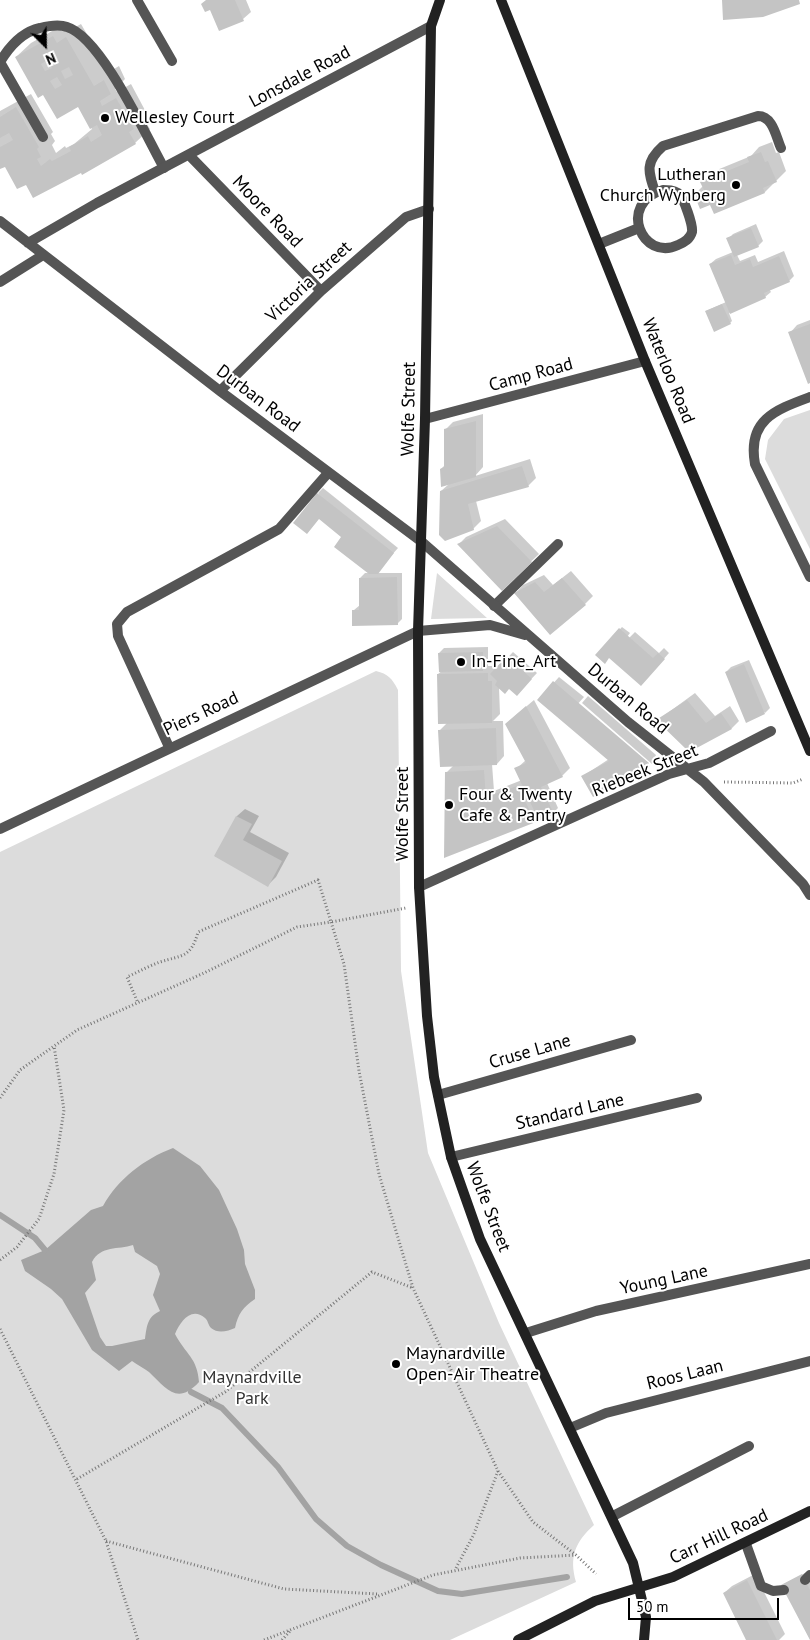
<!DOCTYPE html>
<html>
<head>
<meta charset="utf-8">
<style>
	body { margin:0 }
	#map { position:relative; width:810px; height:1640px; overflow:hidden; background:#fff; font-family:"PT Sans",sans-serif }
	canvas { display:block }
	.north { position:absolute; left:20px; top:20px; width:50px; height:50px; -webkit-text-stroke:4px #fff; paint-order:stroke; rotate:157deg; font-size:14px; font-weight:700; line-height:20px; text-align:center; color:#000 }
	.north::after { content:''; display:block; margin:auto; width:18px; height:22px; background:#000; clip-path:polygon(50% 0,100% 100%,50% 72%,0 100%) }
	.scale { position:absolute; left:628px; top:1598px; width:151px; height:22px; box-sizing:border-box; border:2px solid #000; border-top:0; padding-left:6px; font-size:15px; line-height:18px; white-space:nowrap; color:#000; -webkit-text-stroke:4px #fff; paint-order:stroke }
</style>
</head>
<body>
<div id="map">
<canvas width="810" height="1640"></canvas>
<div class="north">N</div>
<div class="scale">50 m</div>
</div>
<script>
const ctx = document.querySelector('canvas').getContext('2d');
ctx.lineJoin = 'round';
function fill(path, color) {
  ctx.fillStyle = color;
  ctx.fill(path, 'evenodd');
}
function strokePath(path, color, width, dash) {
  ctx.strokeStyle = color;
  ctx.lineWidth = width;
  ctx.lineCap = dash ? 'butt' : 'round';
  ctx.setLineDash(dash || []);
  ctx.stroke(path);
}
function label(font, color, halo, rows, align = 'center') {
  ctx.font = font + ' "PT Sans",sans-serif';
  ctx.lineWidth = 4;
  ctx.setLineDash([]);
  ctx.textBaseline = 'middle';
  ctx.strokeStyle = halo;
  ctx.fillStyle = color;
  for (const [text, x, y, turn = 0] of rows) {
    ctx.save();
    ctx.translate(x, y);
    ctx.rotate((+turn || 0) * Math.PI / 180);
    ctx.textAlign = isNaN(turn) ? turn : align;
    if (halo) ctx.strokeText(text, 0, 0);
    ctx.fillText(text, 0, 0);
    ctx.restore();
  }
}
fill(new Path2D(`
	M810,410V549L765,459L768,440L784,419Z
	M437,573L487,618L431,619Z
	M376,671C388,674 392,678 398,690L401,971L428,1153L499,1323L594,1525C575,1542 569,1557 576,1582L450,1640H0V852Z`), '#dcdcdc');
fill(new Path2D(`
	M173,1148L200,1166L219,1190L237,1229L244,1250L245,1264L255,1290V1299C243,1307 238,1314 235,1328C228,1331 218,1334 211,1328C208,1325 208,1320 205,1318C191,1306 180,1322 175,1334C186,1355 197,1357 199,1382C177,1406 166,1388 149,1372C144,1368 137,1365 132,1361L119,1371L92,1350L62,1299L51,1289L25,1271L21,1260L45,1250L91,1210L103,1206C118,1179 144,1159 173,1148ZM133,1245L135,1252L157,1266L160,1274L153,1295L160,1311C147,1317 147,1326 145,1339L112,1346H106L100,1337L85,1293L96,1280L92,1262C101,1245 118,1250 133,1245Z`), '#a3a3a3');
fill(new Path2D(`
	M207,0H246L251,12L243,19Z
	M68,22L72,29L81,24L109,72L119,66L125,79L115,89L117,92L131,84L147,114L143,118L150,129L135,143L81,172L26,183L5,165L0,168V111L31,94L53,132L51,134L55,141L52,145L56,153L65,146L66,148L74,144L92,129L78,105L44,93L16,57L31,43Z
	M772,142L776,153L779,152L786,171L765,192L711,203L695,194L703,186L702,182L712,172L751,156L759,147Z
	M756,224L763,241L758,246L737,255L740,261L755,255L758,262L784,251L794,276L789,281L769,289L771,292L765,297L729,313L732,321L730,323L706,311L726,302L710,264L716,259L733,252L728,239L733,234Z
	M810,320V382L790,333L797,325Z
	M483,414V467L475,476L530,459L536,478L528,486L476,501L481,521L473,529L441,491L449,484L441,469L445,465V430L453,422Z
	M323,488L398,548L376,573H402V619L397,624L354,610L360,605V578L365,573H370L343,537L318,493Z
	M505,519L539,554L502,589L459,544L466,537Z
	M571,571L593,596L585,604L516,593L523,585L544,575L553,585Z
	M622,627L630,633L627,637L628,639L635,632L659,653L664,648L669,653L646,679L610,657L596,655Z
	M488,647V666H496V670L513,652L537,673L517,694L510,687H499L500,714L493,721H503L504,756L497,764H492L494,791L522,780L516,769L526,760L515,716L534,700L570,768L562,776L547,783L558,808L553,813L445,856L446,773L454,765L440,730L447,723L438,674L443,670L439,653L444,648Z
	M749,660L770,708L765,713L726,672L731,667Z
	M559,677L584,697L566,717L580,705L650,766L646,770L583,776L609,759L539,699Z
	M695,693L715,716L730,706L739,721L732,728L693,749L658,720Z
	M588,696L656,755L652,764L582,703Z
	M245,809L259,816L250,832L289,853L276,877L268,885L215,856L237,816Z
	M805,1573L810,1583V1639L782,1585Z
	M755,1574L785,1634L779,1640H748L724,1593L732,1586Z`), '#0003');
strokePath(new Path2D(`
	M0,1215L35,1238L45,1250
	M191,1392L222,1408L278,1467L316,1519L347,1546L381,1565L438,1591L462,1594L567,1577`), '#a3a3a3', 6);
fill(new Path2D(`
	M206,0H235L244,21L219,31L210,10L205,12L201,4Z
	M722,0H799L800,4L763,17L723,20Z
	M53,36L57,43L66,37L94,86L104,80L111,94L100,101L102,106L116,98L134,129L129,132L136,144L82,175L81,173L33,198L26,185L17,189L5,167L0,169V147L13,140L9,133L0,138V117L16,107L39,147L37,149L41,157L37,159L41,166L50,159L52,161L71,151L69,147L88,136L91,142L102,135L97,125L90,129L78,107L57,119L43,95L38,98L15,57ZM48,60L52,68L45,71L41,64ZM69,67L73,75L65,79L61,71ZM57,77L62,85L55,89L50,81Z
	M761,152L765,162L768,161L777,182L763,188L765,193L714,214L710,205L700,209L694,194L704,190L700,182L749,162L747,157Z
	M751,228L759,247L734,257L726,238Z
	M731,255L735,265L750,259L753,267L779,256L790,282L764,293L766,298L730,314L709,264Z
	M722,304L731,324L714,332L705,311Z
	M810,324V383L808,384L788,332Z
	M476,421V477L441,487L440,469L444,467V429Z
	M522,466L529,487L468,504L474,530L445,541L439,535L440,491Z
	M317,493L394,553L378,574H369L334,547L341,537L319,519L307,534L293,523Z
	M497,526L532,562L502,591L457,544Z
	M397,577L398,625L352,626V610H359V578Z
	M562,578L586,605L550,635L514,593L535,582L544,592Z
	M619,628L653,658L658,653L665,659L641,686L609,658L605,664L595,655Z
	M483,652V671L439,672L438,653Z
	M507,656L532,679L517,696L509,689L505,694L495,685L497,681L490,674Z
	M744,664L765,714L746,723L725,672Z
	M488,673V681H492V723L438,724L437,674Z
	M553,681L649,763L647,771L593,797L581,776L609,761L537,700Z
	M687,700L706,723L721,713L732,729L693,750L686,749L656,720Z
	M526,706L563,777L541,787L554,814L539,821L514,768L526,763L505,724Z
	M496,728L497,765L440,767L438,730Z
	M484,770L486,797L517,786L536,822L444,858L445,772Z
	M236,816L252,824L243,840L282,861L268,887L214,856Z
	M802,1574L810,1590V1640L781,1585Z
	M747,1580L777,1640H746L723,1593Z`), '#c4c4c4');
strokePath(new Path2D(`
	M724,782L793,783L803,779
	M137,1001L127,977C138,972 149,966 160,962C182,955 191,958 198,932L318,880L331,922L406,908
	M0,1098L20,1070L77,1030L204,973L297,927L331,922L344,964L359,1071L379,1174L413,1288L498,1471L533,1522L576,1555L596,1574
	M0,1260L17,1247L39,1219L54,1174L64,1110L54,1046
	M0,1329L106,1541L138,1640
	M77,1479L225,1392L372,1272L413,1288
	M106,1541L284,1589L378,1594
	M456,1568L473,1536L498,1471
	M264,1640L433,1575L520,1558L576,1555
	M282,1640L290,1631`), '#777', 3, [1, 2.5]);
strokePath(new Path2D(`
	M137,0L172,61
	M0,62C9,47 22,32 40,28C48,26 59,24 67,27C101,37 146,136 164,168
	M0,62L43,137
	M663,190C669,190 673,190 678,193C684,198 693,225 692,232C690,239 685,242 678,245C642,262 617,203 663,190Z
	M655,192C648,171 645,162 663,146L758,116C773,116 776,137 781,148
	M599,244L639,228
	M810,397C775,410 747,420 755,464L810,577
	M494,606L558,544
	M169,747L118,636L117,624L127,612L279,529L328,473
	M613,1516L749,1446
	M746,1544L761,1586L773,1591L784,1590
	M805,1580L810,1575`), '#555', 10);
strokePath(new Path2D(`
	M189,155L321,291
	M0,221L220,391L422,542L628,722L704,782L803,884L810,895
	M28,243L97,203L431,26
	M0,282L43,255
	M220,391L321,291L406,217L429,209
	M425,419L645,361
	M0,829L418,631L490,625L525,635
	M419,887L669,774L709,763L771,731
	M438,1095L631,1040
	M451,1157L697,1098
	M526,1333L596,1311L810,1264
	M570,1428L606,1413L810,1361`), '#555', 10);
strokePath(new Path2D(`
	M440,0L431,26L425,419L418,631L419,887L427,1016L434,1077L451,1157L480,1239L633,1563L646,1617L644,1640
	M501,0L645,361L810,751
	M518,1640L595,1601L673,1577L810,1511`), '#222', 10);
for (const [x, y, r, color] of [
	[105,118,5,"#000"],
	[736,185,5,"#000"],
	[461,662,5,"#000"],
	[449,805,5,"#000"],
	[396,1364,5,"#000"]
]) {
  const dot = new Path2D();
  dot.arc(x, y, r, 0, 2 * Math.PI);
  ctx.fillStyle = color;
  ctx.fill(dot);
  strokePath(dot, '#fff', 2);
}
label('18px', '#000', '#fff', [
	["Lonsdale Road",300,77,-28],
	["Moore Road",267,212,46],
	["Victoria Street",309,282,-43],
	["Waterloo Road",668,371,68],
	["Camp Road",531,375,-15],
	["Durban Road",258,399,37],
	["Wolfe Street",409,409,-89],
	["Durban Road",628,699,40],
	["Piers Road",201,714,-25],
	["Riebeek Street",645,771,-22],
	["Wolfe Street",403,814,-90],
	["Cruse Lane",530,1052,-16],
	["Standard Lane",570,1112,-13],
	["Wolfe Street",488,1207,69],
	["Young Lane",664,1280,-12],
	["Roos Laan",685,1375,-14],
	["Carr Hill Road",719,1537,-25]
]);
label('18px', '#000', '#fff', [
	["Wellesley Court",115,118],
	["Lutheran",726,175,"right"],
	["Church Wynberg",726,196,"right"],
	["In-Fine_Art",471,662],
	["Four & Twenty",459,795],
	["Cafe & Pantry",459,816],
	["Maynardville",406,1354],
	["Open-Air Theatre",406,1375]
], 'left');
label('18px', '#333', '#fff', [
	["Maynardville",252,1378],
	["Park",252,1399]
]);
</script>
</body>
</html>
